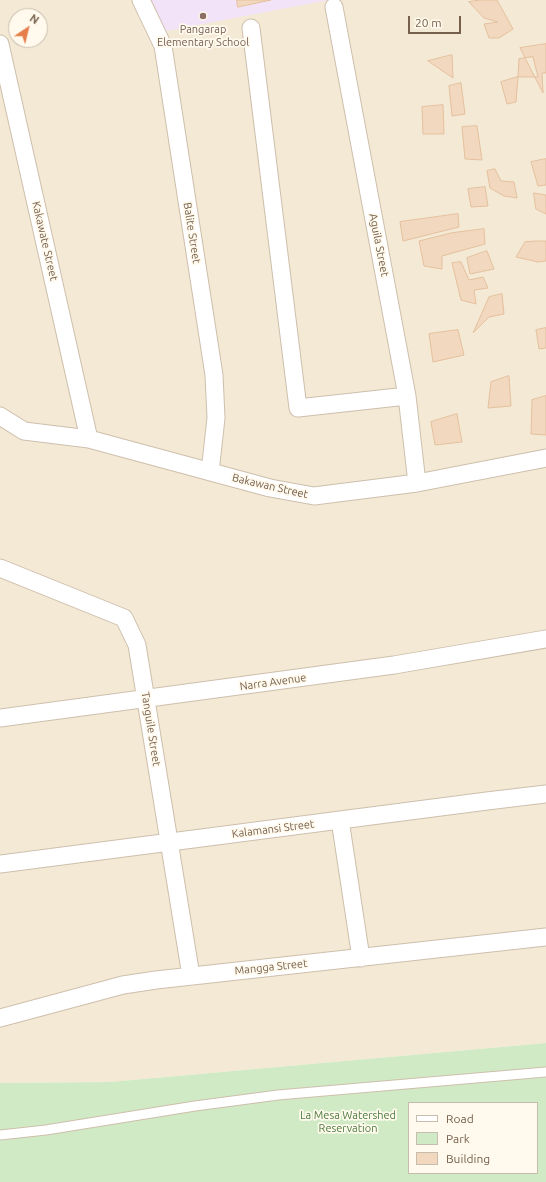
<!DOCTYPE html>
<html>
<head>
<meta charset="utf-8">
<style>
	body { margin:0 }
	#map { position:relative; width:546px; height:1182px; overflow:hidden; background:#fcf6e7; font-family:Ubuntu,sans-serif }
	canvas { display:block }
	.legend { position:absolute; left:408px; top:1102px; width:130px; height:72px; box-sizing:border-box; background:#fffaed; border:1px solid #c8bcac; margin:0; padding:5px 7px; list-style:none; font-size:12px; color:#765f4b }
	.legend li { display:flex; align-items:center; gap:8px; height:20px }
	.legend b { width:20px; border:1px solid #c8bcac }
	.north { position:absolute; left:8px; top:8px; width:40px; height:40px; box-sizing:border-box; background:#fffaed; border:1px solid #c8bcac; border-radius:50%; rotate:35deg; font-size:11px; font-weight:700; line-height:16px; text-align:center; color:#765f4b }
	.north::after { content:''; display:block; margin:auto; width:14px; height:18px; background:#e67e4c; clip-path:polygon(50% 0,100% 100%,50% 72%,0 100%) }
	.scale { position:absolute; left:408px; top:16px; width:53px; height:18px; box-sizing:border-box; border:2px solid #765f4b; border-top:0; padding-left:5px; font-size:12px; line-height:14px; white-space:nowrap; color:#765f4b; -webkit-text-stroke:3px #fffaed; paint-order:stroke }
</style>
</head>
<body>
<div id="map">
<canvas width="546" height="1182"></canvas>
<ul class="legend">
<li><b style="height:5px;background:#fff"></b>Road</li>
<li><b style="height:11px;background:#d0eac5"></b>Park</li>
<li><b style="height:11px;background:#f2d8be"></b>Building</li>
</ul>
<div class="north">N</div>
<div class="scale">20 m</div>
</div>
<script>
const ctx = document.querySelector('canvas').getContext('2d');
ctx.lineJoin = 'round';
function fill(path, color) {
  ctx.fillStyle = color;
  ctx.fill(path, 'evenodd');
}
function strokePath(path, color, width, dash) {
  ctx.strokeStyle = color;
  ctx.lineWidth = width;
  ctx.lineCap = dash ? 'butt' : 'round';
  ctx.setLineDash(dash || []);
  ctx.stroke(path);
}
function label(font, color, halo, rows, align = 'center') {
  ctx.font = font + ' Ubuntu,sans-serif';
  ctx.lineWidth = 3.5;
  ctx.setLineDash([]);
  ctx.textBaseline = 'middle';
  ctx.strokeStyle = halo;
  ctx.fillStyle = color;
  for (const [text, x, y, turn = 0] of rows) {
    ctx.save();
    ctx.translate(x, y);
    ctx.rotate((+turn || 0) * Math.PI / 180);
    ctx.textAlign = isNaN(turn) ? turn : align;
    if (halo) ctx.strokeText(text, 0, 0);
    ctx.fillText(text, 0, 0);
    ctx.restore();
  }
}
fill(new Path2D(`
	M0,0H546V1043L110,1082L0,1083ZM16,16H40V40H16Z`), '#f4e9d5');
fill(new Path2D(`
	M151,0H329L166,31Z`), '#f3e3f9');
fill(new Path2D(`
	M546,1043V1182H0V1083L110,1082ZM409,1103H537V1173H409Z`), '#d0eac5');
const building = new Path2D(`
	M237,0H271L238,7Z
	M480,0H497L513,29L499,38H489L484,24L498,22L484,18L469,2Z
	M546,44V73H542L543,93L520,48Z
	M452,55L453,78L428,61Z
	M533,57L538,77H518L519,59Z
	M518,77L516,102L507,104L501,82Z
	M461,83L465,114L452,116L449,86Z
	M443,105L444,134H423L422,107Z
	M477,126L482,160L465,159L462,127Z
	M546,159V185L538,186L531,162Z
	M495,169L501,181L514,182L517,198L504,196L490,188L487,171Z
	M485,187L488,206L471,207L468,189Z
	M534,193L546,195V214L536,209Z
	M458,214L459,227L403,241L400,222Z
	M484,229L485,244L442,256V269L424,266L419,241L451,233Z
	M537,241H546V261L538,262L516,257L525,242Z
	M487,251L494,269L470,274L467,258Z
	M461,262L469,280L483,277L488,288L474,290L476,304L461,300L452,263Z
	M502,294L504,314L489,317L473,333L489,297Z
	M546,328V348L539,349L536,330Z
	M458,330L464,355L433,362L429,334Z
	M509,376L511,406L488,408L491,382Z
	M546,396V435L531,434L532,400Z
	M457,414L462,442L435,445L431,422Z`);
fill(building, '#f2d8be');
strokePath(building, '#e5c19e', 1);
const service = new Path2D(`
	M0,1135L46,1130L195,1106L278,1095L546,1072`);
const minor = new Path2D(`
	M141,0L163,46L214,375L216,418L210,472
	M334,7L407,396L417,483
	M251,28L298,408L407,396
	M0,44L89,439
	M0,416L24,431L89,439L270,488L314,496L417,483L546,458
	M0,568L124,618L137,645L191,976
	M0,718L394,665L546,639
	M340,820L361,958
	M0,864L487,801L546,794
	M0,1018L123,985L156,980L546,937`);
strokePath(service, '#cebfad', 11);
strokePath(minor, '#cebfad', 19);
strokePath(service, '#fff', 9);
strokePath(minor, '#fff', 17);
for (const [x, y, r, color] of [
	[203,16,4,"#8d6e63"]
]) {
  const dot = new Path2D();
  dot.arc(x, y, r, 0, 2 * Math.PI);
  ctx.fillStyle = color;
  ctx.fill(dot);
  strokePath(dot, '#fffaed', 1.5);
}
label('11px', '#785e54', '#fffaed', [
	["Pangarap",203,29],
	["Elementary School",203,42]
]);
label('11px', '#765f4b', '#fffaed', [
	["Balite Street",192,233,81],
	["Kakawate Street",45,241,77],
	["Aguila Street",379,245,79],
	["Bakawan Street",270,486,13],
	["Narra Avenue",273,682,-8],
	["Tanguile Street",151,729,81],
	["Kalamansi Street",273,829,-7],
	["Mangga Street",271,967,-6]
]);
label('11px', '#4d7c42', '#fffaed', [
	["La Mesa Watershed",348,1115],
	["Reservation",348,1128]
]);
</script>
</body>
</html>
